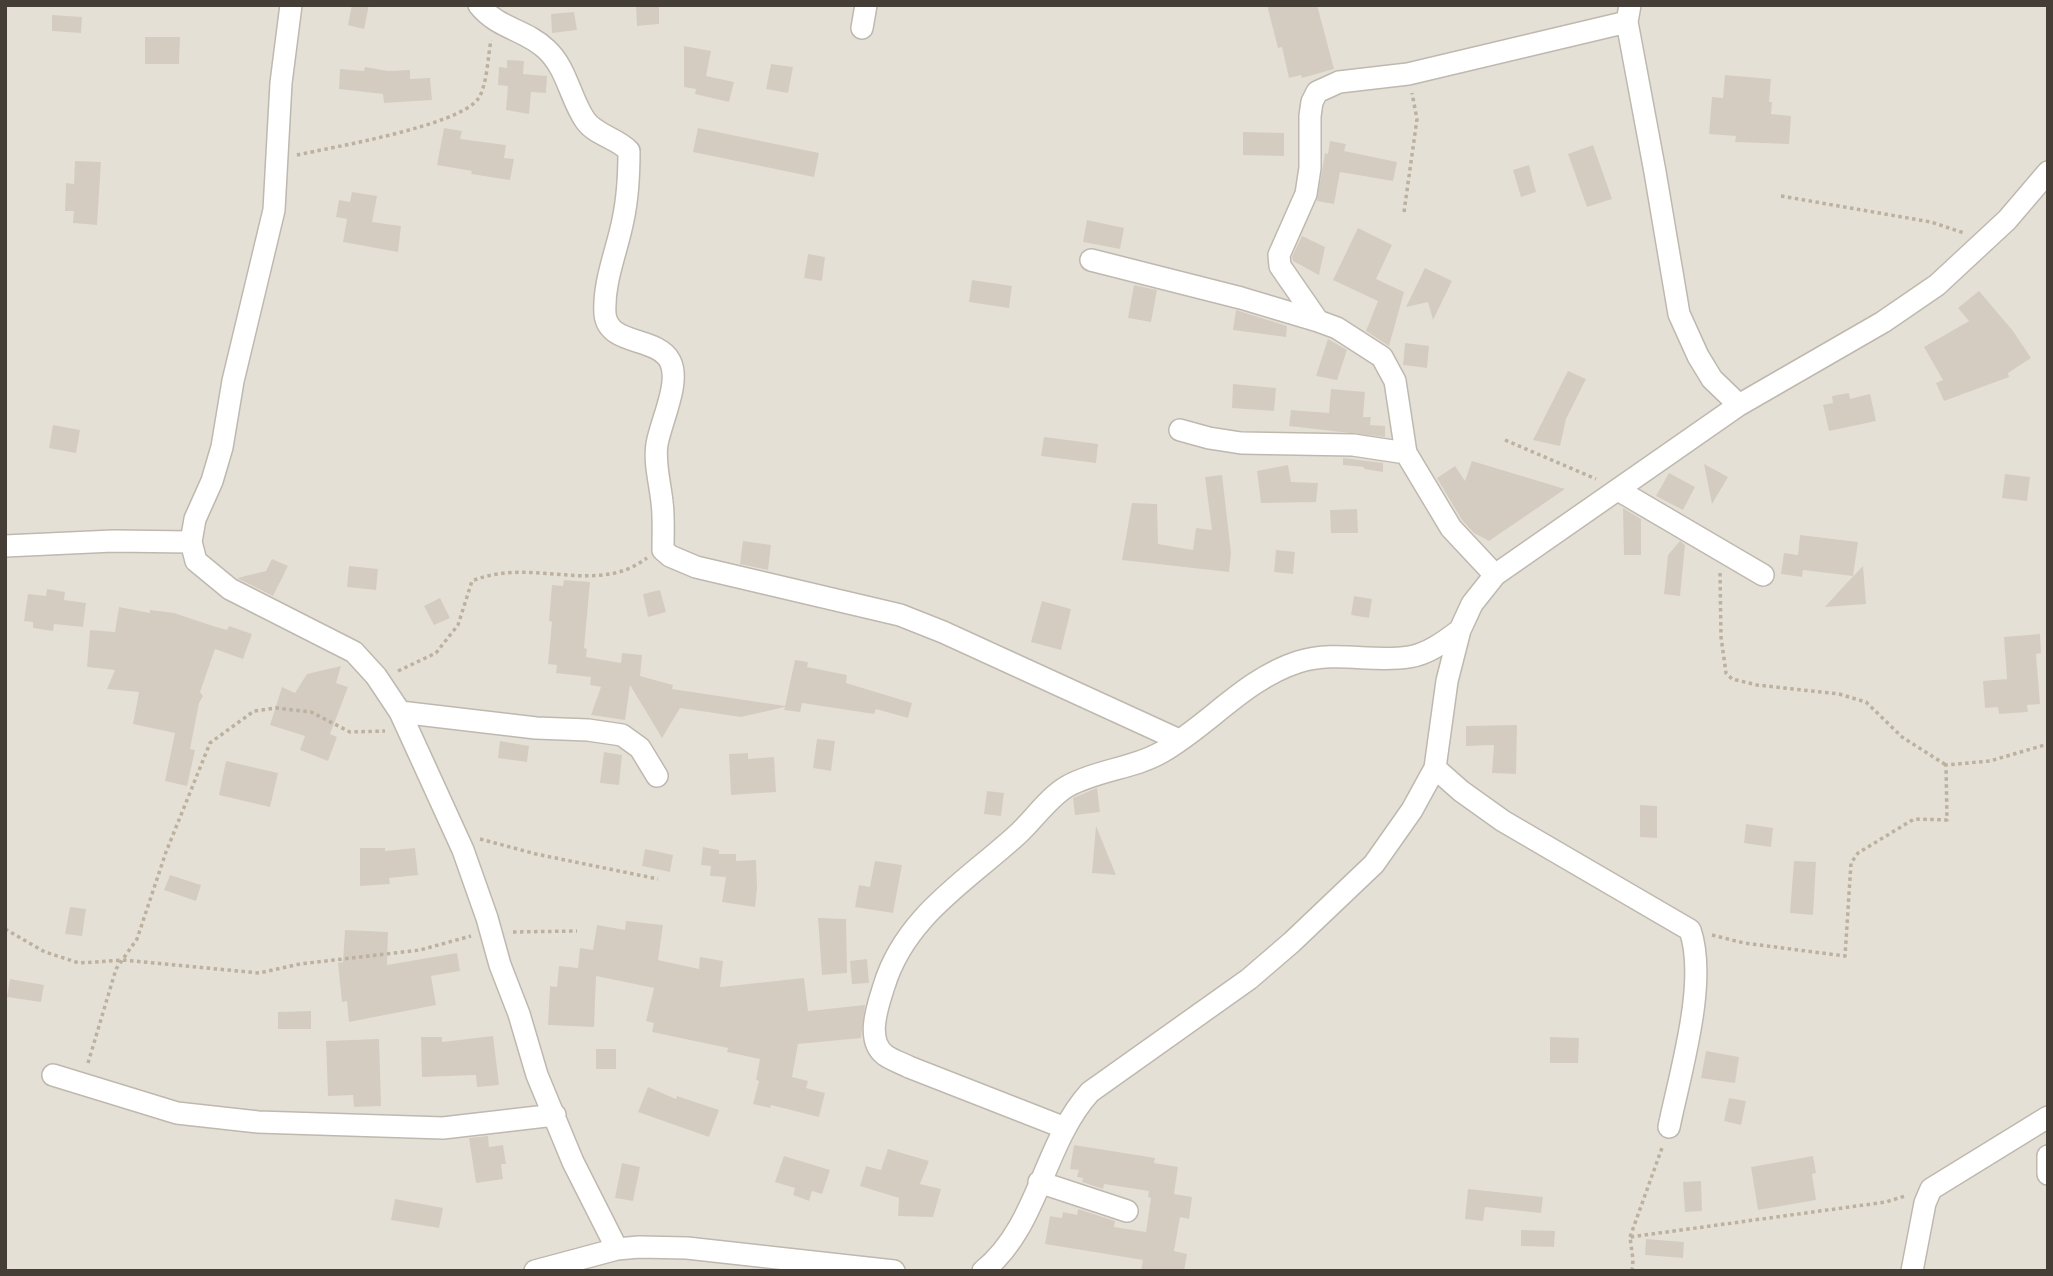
<!DOCTYPE html>
<html>
<head>
<meta charset="utf-8">
<style>
	body { margin:0 }
	#map { position:relative; width:2053px; height:1276px; overflow:hidden; background:#f2eee7; font-family:Arial,sans-serif }
	canvas { display:block }
	.frame { position:absolute; inset:0; border:7px solid #443e37; pointer-events:none }
</style>
</head>
<body>
<div id="map">
<canvas width="2053" height="1276"></canvas>
<div class="frame"></div>
</div>
<script>
const ctx = document.querySelector('canvas').getContext('2d');
ctx.lineJoin = 'round';
function fill(path, color) {
  ctx.fillStyle = color;
  ctx.fill(path, 'evenodd');
}
function strokePath(path, color, width, dash) {
  ctx.strokeStyle = color;
  ctx.lineWidth = width;
  ctx.lineCap = dash ? 'butt' : 'round';
  ctx.setLineDash(dash || []);
  ctx.stroke(path);
}
fill(new Path2D(`
	M5,5H2048V1271H5Z`), '#e5e0d6');
fill(new Path2D(`
	M352,5H369L364,29L348,25Z
	M636,5H659V24L637,26Z
	M1267,5H1317L1334,69L1302,78L1301,75L1289,78L1282,47L1278,48Z
	M574,12L577,30L552,33L551,14Z
	M52,15L82,17L81,33L52,31Z
	M145,37H180L179,64H145Z
	M684,46L711,51L706,76L734,82L729,102L695,94L696,89L684,87Z
	M507,60L524,61L523,74L547,76L546,93L531,92L529,114L506,110L508,86L498,85L499,67L507,68Z
	M771,64L793,67L788,93L766,89Z
	M365,67L388,71L410,70V79L430,78L432,100L384,103L383,94L339,89L340,69L364,71Z
	M1725,75L1771,79L1769,102H1772L1771,114L1791,116L1789,144L1735,142L1736,136L1709,134L1712,97L1723,98Z
	M444,128L462,131L460,139L506,145L504,158L514,159L510,180L471,174L472,171L437,165Z
	M698,128L819,153L814,177L693,152Z
	M1243,132L1284,133V156L1243,155Z
	M1330,141L1346,144L1344,151L1397,162L1393,181L1340,172L1334,204L1317,201L1325,153L1328,154Z
	M1593,145L1612,199L1587,207L1568,154Z
	M75,161L101,162L97,225L73,223L74,211H65L66,183L74,184Z
	M1529,165L1536,192L1521,197L1513,170Z
	M352,192L377,196L372,222L401,226L398,252L343,242L347,219L336,217L339,200L350,202Z
	M1087,220L1124,228L1120,249L1083,242Z
	M1358,228L1392,245L1376,279L1404,292L1389,346L1366,331L1378,301L1333,280Z
	M1302,236L1325,247L1319,275L1293,261L1292,257Z
	M808,254L825,257L822,281L804,278Z
	M1425,268L1452,281L1433,320L1428,302L1406,307Z
	M972,280L1012,286L1009,308L969,302Z
	M1134,285L1157,290L1151,322L1128,318Z
	M1979,291L2013,331L2031,358L2008,373L2009,377L1944,401L1936,383L1943,380L1924,347L1969,321L1958,308Z
	M1236,310L1287,326L1286,337L1233,330Z
	M1328,339L1347,350L1337,380L1316,376Z
	M1405,343L1429,346L1427,368L1403,365Z
	M1568,371L1586,379L1566,419L1560,446L1533,440Z
	M1233,384L1276,388L1274,411L1232,408Z
	M1331,389L1365,392L1363,417H1371L1370,425L1385,426V437L1289,426L1291,410L1329,413Z
	M1849,393L1850,399L1870,394L1876,421L1829,431L1823,405L1833,403L1832,396Z
	M53,425L80,430L76,453L49,448Z
	M1044,437L1098,444L1096,463L1041,456Z
	M1343,458L1383,463V472L1364,469V467L1343,465Z
	M1472,461L1565,489L1489,541L1474,533L1462,520L1437,478L1455,466L1465,481Z
	M1704,464L1728,477L1712,504Z
	M1288,465L1291,482L1318,483L1316,502L1261,503L1257,471Z
	M1669,473L1695,487L1683,510L1656,496Z
	M2005,474L2030,477L2027,501L2002,498Z
	M1222,475L1231,553L1229,572L1122,560L1132,503L1157,504L1158,544L1193,550L1196,528L1212,530L1205,477Z
	M1623,508L1641,519V555H1624Z
	M1357,509L1358,533H1331L1330,510Z
	M1800,535L1858,542L1853,576L1803,570L1802,577L1781,574L1784,553L1798,555Z
	M743,541L771,545L768,570L740,564Z
	M1680,541L1685,545L1680,596L1664,594L1668,555Z
	M1276,550L1295,552L1293,574L1274,572Z
	M272,559L288,566L273,596L237,578L266,571Z
	M349,566L378,569L376,590L347,587Z
	M1863,566L1866,604L1825,607L1842,588Z
	M564,580L590,582L584,648L587,649L586,657L621,663L622,653L642,655L640,676L673,685L672,689L785,706L795,660L808,662L807,667L847,675L846,683L912,703L908,718L876,709L874,714L802,703L800,712L784,710L785,707L741,717L680,708L662,738L630,685L625,720L591,715L601,687L590,685L591,677L556,673L557,665L548,664L552,622L549,621L552,585L563,586Z
	M47,589L65,592L64,600L86,603L83,627L54,624L53,631L33,628V622L24,621L28,594L46,596Z
	M660,590L666,612L648,617L643,594Z
	M1354,596L1372,599L1369,618L1351,615Z
	M440,598L450,618L434,625L424,606Z
	M1042,601L1071,609L1061,650L1031,642Z
	M119,607L150,613V610L174,613L213,626L227,630L229,626L252,634L243,659L215,649L200,692L203,696L199,703L190,749L195,750L187,786L165,781L175,733L133,724L139,692L107,689L115,670L87,667L90,630L115,632Z
	M2040,634L2041,653L2036,654L2040,704L2027,705L2028,712L1999,714L1998,707L1985,708L1983,681L2007,679L2004,637Z
	M341,666L336,683L348,687L330,734L337,737L328,761L300,750L305,736L270,725L282,687L295,693L307,674Z
	M1517,725L1516,774L1492,773L1494,745L1466,746V726Z
	M817,739L835,741L831,771L813,768Z
	M500,741L529,746L527,762L498,758Z
	M604,752L622,755L619,785L600,783Z
	M748,753V759L774,757L776,792L731,795L729,754Z
	M226,761L278,773L270,807L219,795Z
	M1097,788L1100,812L1075,815L1073,798Z
	M987,791L1004,793L1001,816L984,814Z
	M1640,805L1657,806V838L1640,837Z
	M1746,824L1773,828L1771,847L1744,843Z
	M1096,826L1116,875L1092,873Z
	M703,847L719,850V854H736V861L756,860L757,888L755,907L722,902L726,877L710,876L711,866L701,865Z
	M360,848H385V851L415,848L418,875L389,878L390,884L360,886Z
	M645,849L673,855L670,872L642,866Z
	M875,861L902,865L893,913L855,907L859,885L870,887Z
	M1794,861L1816,862L1813,915L1790,913Z
	M170,875L201,885L196,901L164,890Z
	M70,907L86,909L82,936L65,934Z
	M818,918L846,919L847,973L822,975Z
	M626,921L663,925L658,960L699,969L700,957L723,961L720,987L804,978L808,1011L865,1005L861,1038L798,1044L792,1077L808,1081L806,1088L825,1093L819,1117L771,1105L770,1108L753,1104L759,1081L756,1080L760,1059L727,1052L728,1048L652,1032L654,1023L646,1021L654,988L596,976L594,1027L548,1025L550,986L557,987L559,966L578,968L580,948L593,950L597,925L625,930Z
	M345,930L388,932L387,965L457,953L460,971L431,976L436,1005L349,1022L347,1001L342,1002L338,963L343,962Z
	M867,959L869,983L852,984L850,961Z
	M10,979L44,985L41,1002L7,997Z
	M311,1011V1029H278V1012Z
	M493,1036L499,1085L477,1087L476,1075L422,1077L421,1037H442V1042Z
	M1550,1037L1579,1038L1578,1063H1550Z
	M379,1039L381,1106L354,1107L353,1095L328,1096L326,1041Z
	M596,1049H616V1069H596Z
	M1706,1051L1739,1057L1735,1083L1701,1078Z
	M648,1087L676,1099L677,1096L719,1110L709,1137L638,1112Z
	M1729,1098L1746,1101L1741,1125L1724,1121Z
	M488,1136L489,1147L503,1145L506,1164H501L503,1179L476,1183L469,1138Z
	M1074,1145L1155,1158L1154,1163L1178,1167L1174,1194L1192,1197L1189,1219L1180,1217L1174,1251L1187,1254L1184,1271H1141L1143,1260L1045,1244L1050,1216L1062,1218L1063,1212L1077,1215L1078,1209L1115,1221L1114,1227L1146,1232L1151,1198L1148,1197L1149,1191L1104,1184L1103,1189L1082,1182L1083,1178L1077,1177L1079,1170L1070,1169Z
	M888,1149L929,1161L920,1184L941,1189L933,1217L898,1216L899,1198L860,1186L866,1166L881,1170Z
	M784,1156L830,1170L822,1194L812,1191L809,1201L793,1195L795,1188L775,1182Z
	M1813,1156L1816,1173L1812,1174L1816,1200L1758,1210L1751,1167Z
	M622,1163L640,1167L633,1201L615,1198Z
	M1701,1181L1702,1211L1685,1212L1683,1182Z
	M1468,1189L1543,1197L1541,1213L1485,1207L1483,1221L1465,1219Z
	M395,1199L443,1208L439,1228L391,1220Z
	M1521,1230L1555,1231L1554,1247L1521,1246Z
	M1646,1239L1684,1242L1683,1258L1645,1255Z`), '#d5ccc1');
const minor = new Path2D(`
	M291,5L281,83L274,210L233,381L222,447L212,481L195,519L191,542L196,561L230,589L354,652L376,676L400,712L463,850L487,918L500,965L519,1014L537,1075L573,1162L617,1249
	M479,5C498,29 525,29 546,49C567,68 570,98 585,120C595,135 617,138 629,151C629,174 628,197 623,220C617,251 603,282 605,314C608,346 657,336 670,361C681,382 661,421 657,444C654,462 660,483 662,502C664,517 663,534 663,550L670,556L696,567L900,615L943,632L1179,740
	M1630,5L1627,22L1655,172L1679,314L1698,356L1712,379L1739,405
	M862,28L866,5
	M1091,260L1241,298L1318,321L1337,328L1382,357L1395,381L1406,453L1451,528L1495,575
	M1318,321L1280,266L1279,255L1306,194L1310,168V116L1312,102L1317,92L1339,82L1408,74L1627,22
	M1180,430L1209,438L1241,443L1353,445L1406,453
	M1618,490L1763,575
	M5,546L113,541L191,542
	M400,712L536,728L588,730L622,735L640,748L657,776
	M1435,768L1461,791L1503,821L1690,930C1708,982 1680,1073 1669,1127
	M53,1075L177,1113L258,1122L443,1128L555,1115
	M1065,1128L909,1067C901,1063 892,1060 885,1055C865,1040 878,1005 884,986C905,916 968,880 1018,834C1033,820 1051,795 1068,786C1097,770 1135,768 1162,752C1209,725 1245,679 1298,662C1337,650 1371,663 1409,657C1428,654 1444,642 1460,630
	M2048,1156V1174
	M1039,1182L1127,1211
	M535,1271L617,1249L639,1247L687,1248L894,1271
	M983,1271C1039,1226 1043,1144 1090,1092L1249,979L1292,942L1374,864L1412,810L1435,768L1447,681L1460,630L1472,604L1495,575L1739,405L1883,322L1937,285L2007,220L2048,172
	M1912,1271L1925,1203L1931,1189L2048,1117`);
strokePath(minor, '#bfb8ae', 24);
strokePath(new Path2D(`
	M297,155C333,147 458,126 478,99C487,87 488,55 491,40
	M1781,196L1931,222L1964,233
	M1404,212L1417,119L1412,93
	M1505,440L1596,479
	M1720,573L1721,637L1726,673L1732,679L1757,685L1839,694L1866,702L1902,737L1946,765
	M398,671L436,653L458,625L472,581C526,559 579,588 628,569C635,566 641,562 647,558
	M480,839L536,854L658,879
	M5,929L45,952L79,963L123,960L259,973L300,964L420,950L471,936
	M513,932L577,931
	M1712,935L1744,943L1845,956L1851,863L1858,853L1914,819L1947,820L1946,765L1990,761L2048,744
	M88,1063L116,969L137,939L166,852L210,743L254,711L276,708L311,712L350,732L385,731
	M1630,1237L1663,1145
	M1632,1271L1633,1260L1630,1237L1886,1202L1905,1196`), '#bcb09e', 3.5, [3.5, 3.5]);
strokePath(minor, '#fff', 21);
</script>
</body>
</html>
